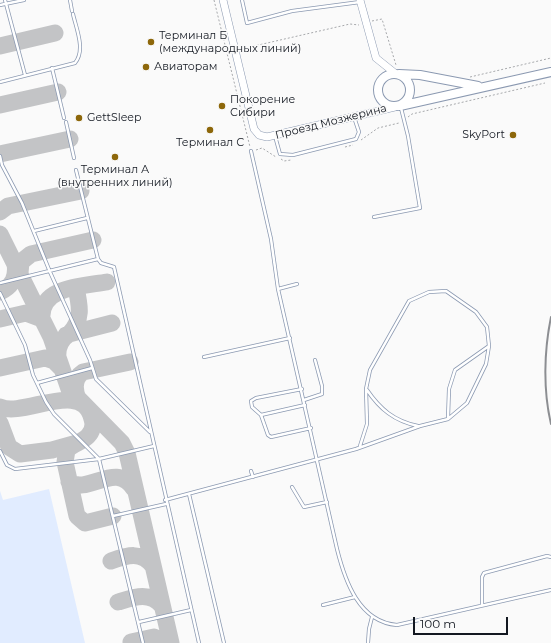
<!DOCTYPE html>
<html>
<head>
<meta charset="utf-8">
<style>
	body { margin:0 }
	#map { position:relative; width:551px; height:643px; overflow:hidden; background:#fafafa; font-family:Montserrat,sans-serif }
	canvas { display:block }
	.scale { position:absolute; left:413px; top:617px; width:95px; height:18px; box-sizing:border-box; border:2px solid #131821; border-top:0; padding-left:5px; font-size:12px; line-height:14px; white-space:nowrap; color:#131821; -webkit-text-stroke:3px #fafafa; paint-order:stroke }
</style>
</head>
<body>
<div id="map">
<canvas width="551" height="643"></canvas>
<div class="scale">100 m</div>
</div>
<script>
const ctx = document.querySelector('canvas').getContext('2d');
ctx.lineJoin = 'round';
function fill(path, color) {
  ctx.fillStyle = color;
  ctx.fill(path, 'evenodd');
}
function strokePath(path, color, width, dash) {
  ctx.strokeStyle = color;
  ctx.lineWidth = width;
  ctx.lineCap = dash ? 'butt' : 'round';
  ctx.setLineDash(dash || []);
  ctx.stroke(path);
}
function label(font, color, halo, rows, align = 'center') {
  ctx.font = font + ' Montserrat,sans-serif';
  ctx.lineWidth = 3;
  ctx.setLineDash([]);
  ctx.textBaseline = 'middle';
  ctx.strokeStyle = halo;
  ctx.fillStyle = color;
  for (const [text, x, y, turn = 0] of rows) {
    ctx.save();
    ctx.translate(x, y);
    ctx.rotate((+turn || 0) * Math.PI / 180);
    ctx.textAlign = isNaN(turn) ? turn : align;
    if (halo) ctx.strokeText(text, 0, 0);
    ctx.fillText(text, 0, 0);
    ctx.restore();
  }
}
fill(new Path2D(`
	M49,489L85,643H0V491L3,500Z`), '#e1ecff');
strokePath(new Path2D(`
	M0,46L55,33
	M0,105L58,92
	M0,154L70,139
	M0,212L8,206L81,191
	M0,234L51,337L69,389L122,443L127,453L171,643
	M20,273L21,262L31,254L93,240
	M0,292C13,286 17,277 15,263
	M0,319L26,313L42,319
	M42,319C39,286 84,286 107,282
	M66,335L69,334C83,320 80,306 76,288
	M58,358C57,348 60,340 69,334L112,323
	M0,368L45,358L54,361L61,368
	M78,399C74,389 74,378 83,372L130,362
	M0,407C24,418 82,378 92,419C94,425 92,432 88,436C82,442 73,444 67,450L65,462L77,516L85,523L113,516
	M0,423L9,447L20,454L52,450L77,443
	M69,482C89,495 116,460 134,489
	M111,561C128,555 141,551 153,566
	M118,602C134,597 150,591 162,606
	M131,642L154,637L168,643`), '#c3c4c6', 17);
const service = new Path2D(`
	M5,0L25,75
	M70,0L72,11
	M242,0L247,23L292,11L360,2
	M0,5L24,0
	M52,68L64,118
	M0,82L75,63C86,50 76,28 73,14
	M66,122L74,158
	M275,136L280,154L293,155L356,139L359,132L354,117
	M251,151L271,239L278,289L337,549C345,581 359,622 397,625L551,590
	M0,156L2,165L22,203L50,272L90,360L96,379L150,432
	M76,170L98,259L101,263L114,267L199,643
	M374,217L420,208L408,136L401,108
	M34,231L87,218
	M0,283L98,259
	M278,289L297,284
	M0,293L25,345L33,375L46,402L54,414L99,459L143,643
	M204,357L290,338
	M37,383L92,368
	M302,389L256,398L251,401L252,407L261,415L305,405
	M367,390C380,409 394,421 418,426
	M304,400L322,394V386L315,360
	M261,415L268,435L271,437L311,428
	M448,418L449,389L455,370L489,346
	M0,451L7,465L15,469L99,459L154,446
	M251,471L253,477
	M292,487L304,507L327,502
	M189,494L224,643
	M165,500L356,449L420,426L448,419L467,403L486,364L489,346L487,327L476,312L446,291L429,292L409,301L370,370L366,389L367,424L360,446
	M113,516L166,504
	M323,605L355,597
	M482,605V577L484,573L547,556L551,557
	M139,622L191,610
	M368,643L369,629L372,617`);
const tertiary = new Path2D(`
	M223,0L254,129L259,135L267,137L395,107
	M360,0L376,58L396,74`);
const primary = new Path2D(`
	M378 90a16 16 0 1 1 32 0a16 16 0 1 1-32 0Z
	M399,74L420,75L478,86
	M400,106L551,72`);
strokePath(service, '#8b99b1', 4);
strokePath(tertiary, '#8b99b1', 8);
strokePath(primary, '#8b99b1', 10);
strokePath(new Path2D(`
	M214,0L250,147
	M372,21L382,19L396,65
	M241,49L350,24L359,25
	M470,77L551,58
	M408,117L412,114L545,83
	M361,140L378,128L399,123
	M345,147L353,145
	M256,150L262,148L276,157
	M281,159L284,161L291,160`), '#a6a8ab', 1, [2, 2]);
strokePath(service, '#fff', 2.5);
strokePath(tertiary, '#fff', 7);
strokePath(primary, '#fff', 8);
strokePath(new Path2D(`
	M551,317C544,351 543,390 551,424`), '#8c8e92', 2);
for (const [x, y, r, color] of [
	[151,42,4,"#8d670a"],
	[146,67,4,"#8d670a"],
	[222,106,4,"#8d670a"],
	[79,118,4,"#8d670a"],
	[210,130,4,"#8d670a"],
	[513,135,4,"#8d670a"],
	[115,157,4,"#8d670a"]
]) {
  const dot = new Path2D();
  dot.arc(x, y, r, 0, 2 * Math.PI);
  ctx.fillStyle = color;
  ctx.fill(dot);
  strokePath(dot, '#fafafa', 1.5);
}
label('11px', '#131821', '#fafafa', [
	["Терминал Б",159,36],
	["(международных линий)",159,49],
	["Авиаторам",154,67],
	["Покорение",230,100],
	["Сибири",230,113],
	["GettSleep",87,118],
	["SkyPort",505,135,"right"],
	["Терминал С",210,143,"center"],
	["Терминал А",115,170,"center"],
	["(внутренних линий)",115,183,"center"]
], 'left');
label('11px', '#131821', '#fafafa', [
	["Проезд Мозжерина",331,122,-14]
]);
</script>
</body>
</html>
